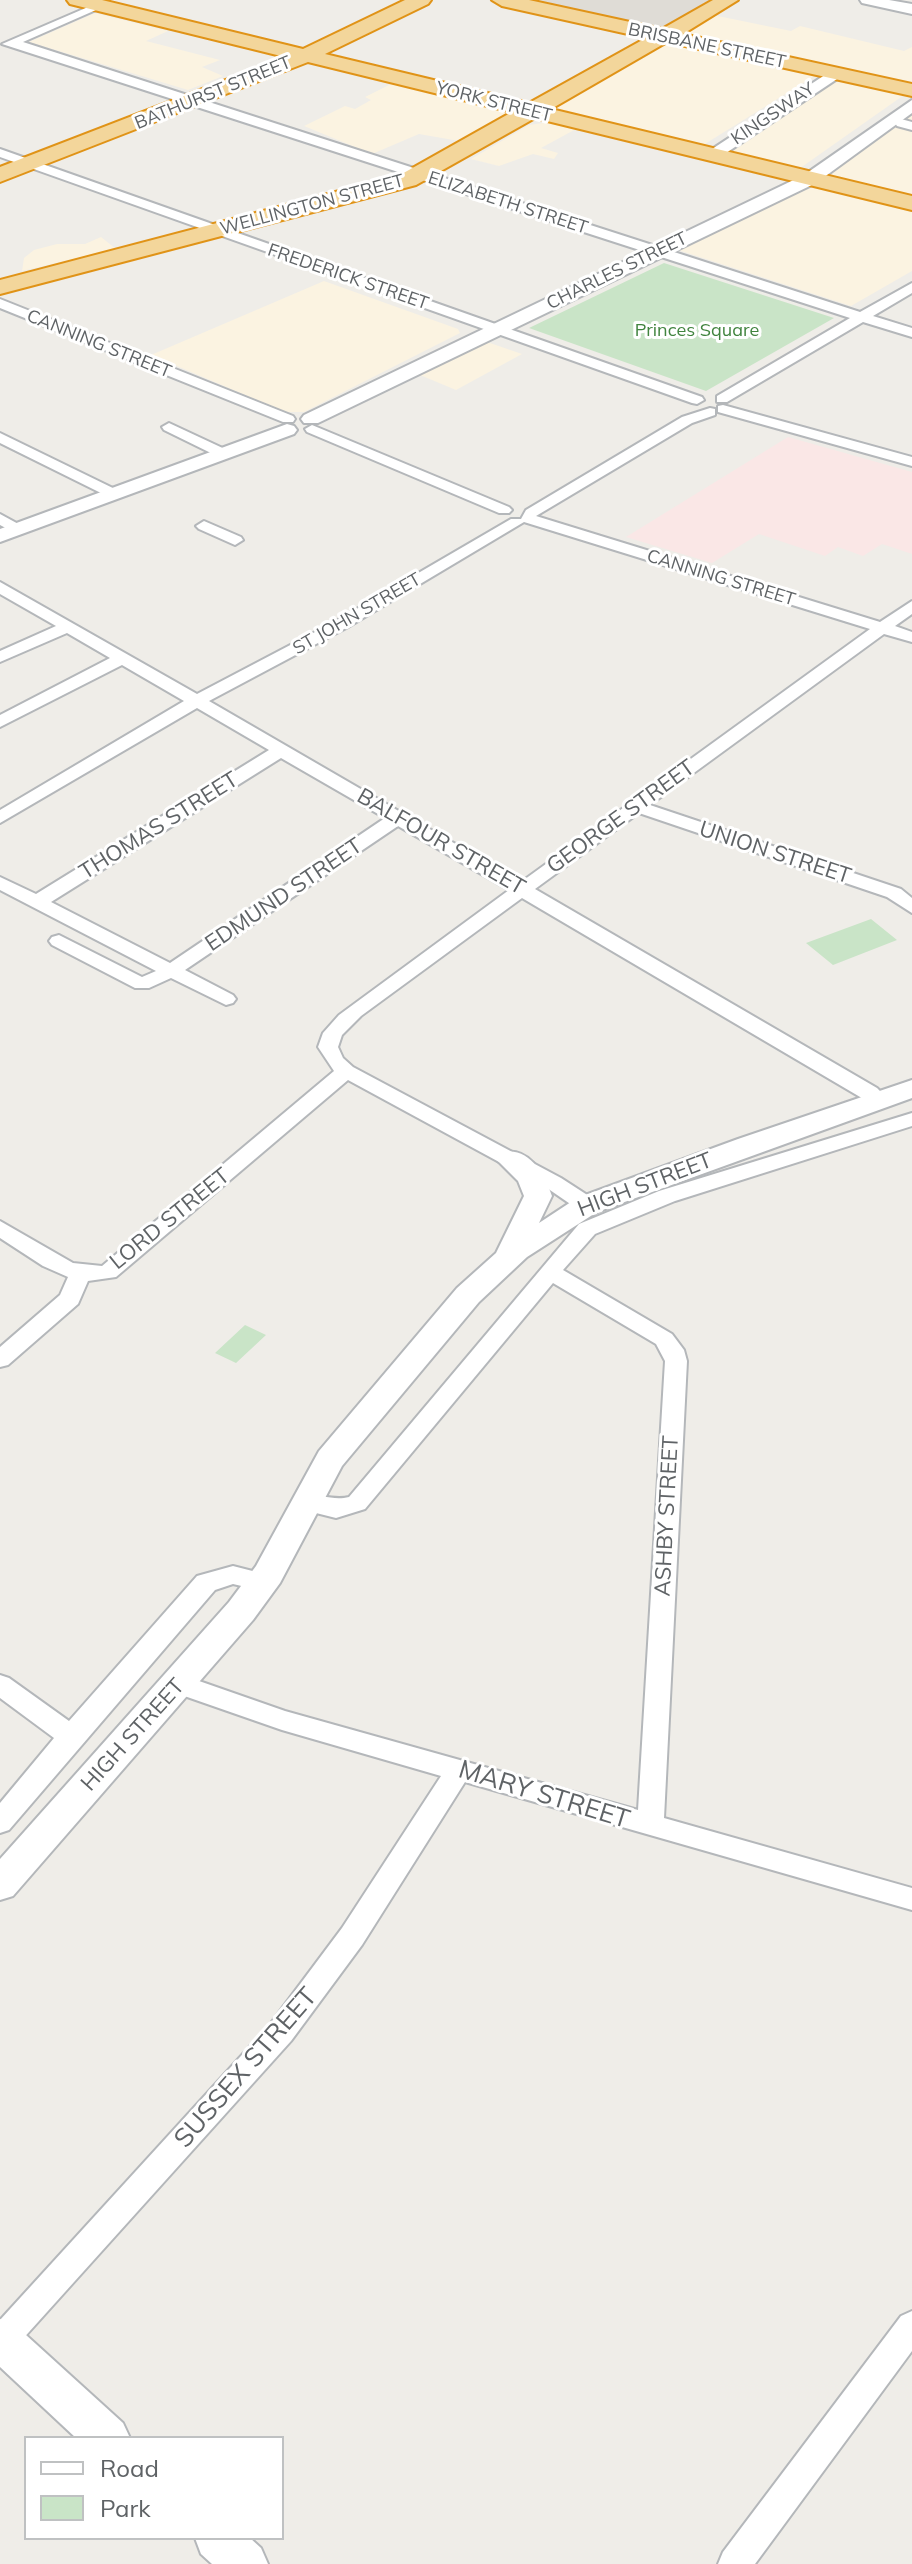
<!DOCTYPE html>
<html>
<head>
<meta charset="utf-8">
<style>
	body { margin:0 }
	#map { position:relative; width:912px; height:2564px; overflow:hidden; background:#efede8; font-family:Mulish,sans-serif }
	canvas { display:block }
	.legend { position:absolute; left:24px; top:2436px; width:260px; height:104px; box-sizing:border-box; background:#fff; border:2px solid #bfc1c2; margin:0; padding:10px 14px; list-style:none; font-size:24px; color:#5f6366 }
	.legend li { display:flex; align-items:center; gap:16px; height:40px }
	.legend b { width:40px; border:2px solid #bfc1c2 }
</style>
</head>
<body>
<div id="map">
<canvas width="912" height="2564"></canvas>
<ul class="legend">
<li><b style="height:10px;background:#fff"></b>Road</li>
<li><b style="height:22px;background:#c9e4c7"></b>Park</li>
</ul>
</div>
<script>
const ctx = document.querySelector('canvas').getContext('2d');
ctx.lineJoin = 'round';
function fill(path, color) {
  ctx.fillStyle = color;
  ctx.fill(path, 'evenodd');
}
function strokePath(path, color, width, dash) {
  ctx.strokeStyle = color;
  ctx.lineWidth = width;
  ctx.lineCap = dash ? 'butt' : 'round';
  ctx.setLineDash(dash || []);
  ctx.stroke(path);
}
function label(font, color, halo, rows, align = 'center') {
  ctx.font = font + ' Mulish,sans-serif';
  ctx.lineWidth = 6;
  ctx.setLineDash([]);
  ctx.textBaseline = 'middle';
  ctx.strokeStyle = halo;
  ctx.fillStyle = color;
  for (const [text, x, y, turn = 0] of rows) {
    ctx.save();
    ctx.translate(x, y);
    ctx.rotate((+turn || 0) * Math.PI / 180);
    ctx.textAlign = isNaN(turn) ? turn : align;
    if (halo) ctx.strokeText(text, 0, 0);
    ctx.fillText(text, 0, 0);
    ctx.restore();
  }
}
fill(new Path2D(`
	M95,13L168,31L146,41L220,60L202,67L223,76L188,90L29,42Z
	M713,15L791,31L800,26L904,51L912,47V86L676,36Z
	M662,42L816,75L700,147L544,109Z
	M831,79L904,95L796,171L718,152Z
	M393,83L509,112L459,141L419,134L372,154L304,126L345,106L355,109L371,100L365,97Z
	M912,113V198L824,177Z
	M550,122L576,129L541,148L558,153L554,159L533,154L499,166L471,159L529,125Z
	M808,185L912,210V271L851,306L675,249Z
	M101,237L116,249L22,271L24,258L34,250L57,244H85Z
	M324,281L458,329L460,333L304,412H285L151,355Z
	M487,342L522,354L456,390L420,375Z`), '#fbf3e1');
fill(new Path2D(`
	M525,0H709L659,31Z`), '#dfdcd6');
fill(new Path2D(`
	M788,437L912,472V554L882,544L863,556L838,547L825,556L759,534L712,563L626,537Z`), '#fae7e6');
fill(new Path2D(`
	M664,263L834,318L706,391L529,328Z
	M871,919L897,940L833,965L806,943Z
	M245,1325L266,1335L236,1363L215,1353Z`), '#c9e4c7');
const street = new Path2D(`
	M95,4L105,6L23,42L860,312L912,283V293L873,316L912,328V337L863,322L727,402H717V396L850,318L2,44Z
	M901,119L912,122V130L897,126L895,123Z
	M0,149L702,397L704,400L697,404L692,403L0,157Z
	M0,299L293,416L295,419L293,422H283L0,308Z
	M723,405L912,457V466L718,412V406Z
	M710,408L715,409V415L692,423L536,516L880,622L912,601V614L895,626L912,632V642L884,634L650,805L901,889L912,898V913L887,897L639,813L535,889L877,1088L889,1100L886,1104H872L522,898L361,1016L342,1035L338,1047L343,1058L353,1067L561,1178L595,1200L598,1205L595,1210H579L547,1188L348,1080L116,1277L88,1281L78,1304L8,1365L0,1367V1347L60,1295L68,1277L43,1266L0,1238V1221L73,1263L102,1266L334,1071L318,1047L323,1033L339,1015L509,890L398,826L185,970L233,995L236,999L233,1003L226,1005L171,978L149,988H135L52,945L49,941L52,937L59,935L142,977L156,971L0,890V877L36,894L269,750L197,708L0,823V810L184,701L122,665L0,727V715L110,658L67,633L0,662V651L56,626L0,594V582L197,694L336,621L511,519H521L526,510L682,417ZM524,522L870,629L521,882L209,701L348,627ZM281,758L385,818L170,963L51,902Z
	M169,423L229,451L231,454L224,458L219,457L164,430L162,427Z
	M312,425L509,507L512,510L509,513H499L307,432L305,429Z
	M0,433L119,491L122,494L114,499L109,497L0,443Z
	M0,514L22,526L25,529L17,534L0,525Z
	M204,521L241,537L243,540L235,545L199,529L196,526Z
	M912,1113V1126L675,1201L595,1234L563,1270L672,1334L684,1350L687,1361L664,1818L912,1888V1910L465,1782L362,1945L291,2041L11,2352L0,2357V2320L271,2023L342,1928L441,1776L282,1730L170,1691L166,1684L170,1677L179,1674L285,1711L638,1810L665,1361L656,1344L553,1283L365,1509L336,1518L296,1508L292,1502L296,1496C313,1490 330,1502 349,1497L579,1224L659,1191Z
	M233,1566L272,1576L275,1582L272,1588L263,1591L233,1584L215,1590L9,1830L0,1833V1803L54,1738L0,1698V1675L9,1678L69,1721L197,1576Z
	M912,2311V2351L755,2564H718L723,2552L901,2316Z`);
const secondary = new Path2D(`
	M860,0H889L912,4V14L862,3Z
	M834,69L842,74L840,77L717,159H705L703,155Z
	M912,100V113L816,183L318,423H304L301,419L304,415L804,175Z
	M287,424L294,426L297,430L294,434L0,542V529Z
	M912,1080V1098L597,1212L527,1257L479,1302L342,1466L280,1583L253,1620L13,1896L0,1900V1859L229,1602L256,1566L319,1451L457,1288L496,1253L524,1196L518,1181L496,1159L500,1153C528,1145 544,1173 552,1196L539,1223L577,1198L738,1139Z
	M0,2319L15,2325L123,2423L130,2438H76L0,2367Z
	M195,2538H250L261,2548L268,2564H212L201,2554Z`);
const highway = new Path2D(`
	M67,0H102L303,49L405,0H431L428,4L325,54L529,103L646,38L502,6L492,0H529L662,29L713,0H738L683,34L912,84V96L667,42L551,109L912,196V210L535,118L416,185L0,294V280L400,175L512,112L308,62L0,182V167L285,57L70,4Z`);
strokePath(street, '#b4b7ba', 4);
strokePath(secondary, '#b4b7ba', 4);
strokePath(highway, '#e09317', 4);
fill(street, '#fff');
fill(secondary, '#fff');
fill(highway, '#f3d69b');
label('18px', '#5f6366', '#fff', [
	["BRISBANE STREET",707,46,12],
	["BATHURST STREET",213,93,-22],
	["YORK STREET",494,102,14],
	["KINGSWAY",773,114,-34],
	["ELIZABETH STREET",508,203,18],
	["WELLINGTON STREET",312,205,-15],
	["CHARLES STREET",617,271,-26],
	["FREDERICK STREET",348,277,19],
	["CANNING STREET",99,344,22],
	["CANNING STREET",721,578,17],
	["ST JOHN STREET",357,614,-30]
]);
label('18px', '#41843f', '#fff', [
	["Princes Square",697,331]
]);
label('22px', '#5f6366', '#fff', [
	["GEORGE STREET",621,817,-36],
	["THOMAS STREET",159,826,-32],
	["BALFOUR STREET",441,842,30],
	["UNION STREET",775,853,18],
	["EDMUND STREET",284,895,-34],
	["HIGH STREET",645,1185,-21],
	["LORD STREET",170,1219,-39],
	["ASHBY STREET",667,1516,-87],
	["HIGH STREET",133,1735,-48]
]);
label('26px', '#5f6366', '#fff', [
	["MARY STREET",544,1795,17],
	["SUSSEX STREET",246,2068,-49]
]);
</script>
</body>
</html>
